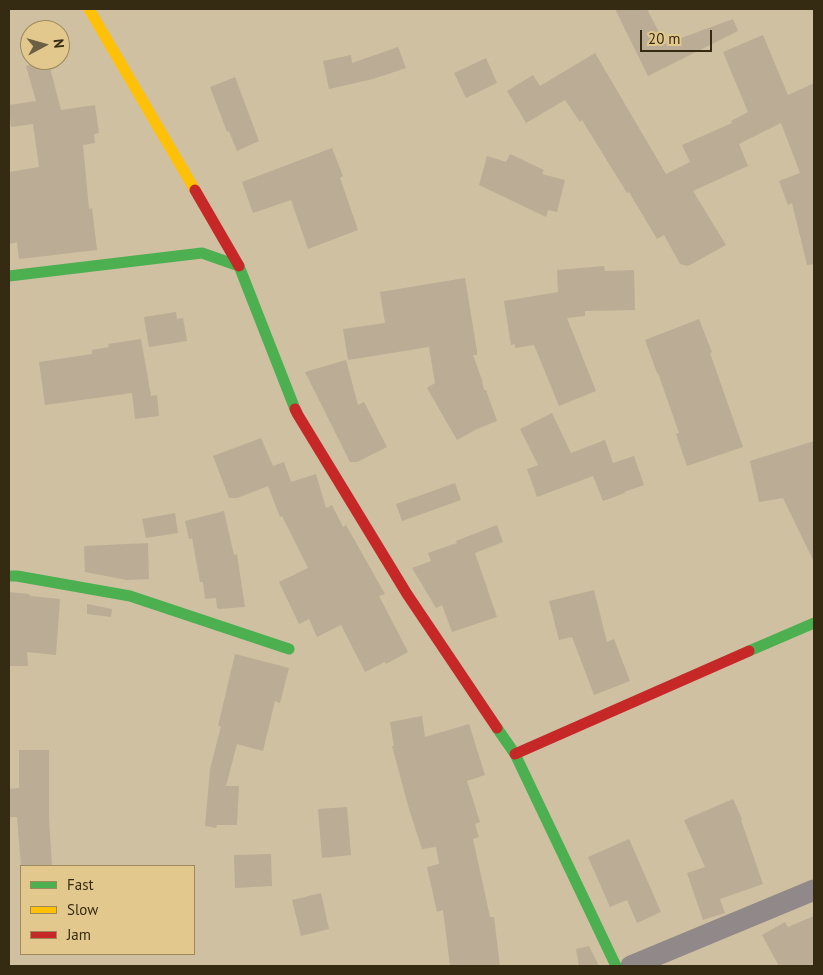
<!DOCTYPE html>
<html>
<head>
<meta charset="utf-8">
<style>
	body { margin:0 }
	#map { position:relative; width:823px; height:975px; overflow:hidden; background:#cec0a1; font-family:"PT Sans",sans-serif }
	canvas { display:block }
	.frame { position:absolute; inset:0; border:10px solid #352b13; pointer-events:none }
	.legend { position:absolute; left:20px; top:865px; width:175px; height:90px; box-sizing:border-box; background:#e2c88d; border:1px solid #9d895c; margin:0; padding:6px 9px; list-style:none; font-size:15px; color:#352b13 }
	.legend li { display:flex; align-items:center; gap:10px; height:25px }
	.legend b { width:25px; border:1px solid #9d895c }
	.north { position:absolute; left:20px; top:20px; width:50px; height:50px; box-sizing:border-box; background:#e2c88d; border:1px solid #9d895c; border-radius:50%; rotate:84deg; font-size:14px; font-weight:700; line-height:20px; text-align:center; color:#352b13 }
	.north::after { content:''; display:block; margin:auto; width:18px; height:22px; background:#6b5f45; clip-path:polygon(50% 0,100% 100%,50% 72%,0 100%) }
	.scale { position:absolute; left:640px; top:30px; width:72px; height:22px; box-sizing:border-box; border:2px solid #352b13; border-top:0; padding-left:6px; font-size:15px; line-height:18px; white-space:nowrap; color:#352b13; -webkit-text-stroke:4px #e2c88d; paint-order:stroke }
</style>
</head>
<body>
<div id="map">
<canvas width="823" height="975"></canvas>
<div class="frame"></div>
<ul class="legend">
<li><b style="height:6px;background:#4caf50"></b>Fast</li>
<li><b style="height:6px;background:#ffc107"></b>Slow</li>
<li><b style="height:6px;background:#c62828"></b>Jam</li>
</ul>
<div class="north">N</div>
<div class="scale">20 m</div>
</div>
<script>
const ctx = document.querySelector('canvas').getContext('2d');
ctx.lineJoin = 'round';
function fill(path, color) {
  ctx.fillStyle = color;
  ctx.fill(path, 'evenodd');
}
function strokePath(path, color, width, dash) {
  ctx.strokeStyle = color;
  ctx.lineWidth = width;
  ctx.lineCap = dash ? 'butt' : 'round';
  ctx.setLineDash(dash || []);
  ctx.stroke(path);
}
fill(new Path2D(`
	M615,9H647L665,44L733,19L738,31L648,76Z
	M763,35L788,95L814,83V264L807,265L792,203L788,205L779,181L800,173L781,123L739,144L748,166L693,191L726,245L688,266L680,264L664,235L657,239L629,192L627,193L582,120L580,122L565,100L526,123L507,91L533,75L540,86L595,53L666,174L690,162L682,145L732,123L731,121L748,112L723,52Z
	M398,47L406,68L373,79L329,89L323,61L351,55L352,63Z
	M486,58L497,83L466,98L454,73Z
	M48,60L61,110L95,105L99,133L94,134L95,143L83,145L89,209L92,208L97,250L19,259L17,242L9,244V172L39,167L33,124L11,127L9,105L36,101L26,66Z
	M235,77L259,141L237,151L229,131L227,132L210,87Z
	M332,148L343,176L340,178L358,230L308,249L291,200L253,213L242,182Z
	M510,154L544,170L542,174L565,180L557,212L548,210L546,217L479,185L487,156L506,162Z
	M604,266L605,271L634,270L635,310L585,311V316L567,318L596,391L559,406L534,345L515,348V344L511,345L504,301L558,292L557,270Z
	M465,278L477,351V355H473L482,380L484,390H486L497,421L477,429L457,440L427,388L435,383L429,347L348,360L343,329L385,323L380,292Z
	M176,312L177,319L183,318L187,341L149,347L144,317Z
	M699,319L712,352L710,353L743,447L687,466L676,434L679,433L658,373H657L645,340Z
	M141,339L151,396L157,395L159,416L135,419L132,393L45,405L39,362L92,354V350L109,347L108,344Z
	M346,360L358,405L364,402L387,447L357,462H350L305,372Z
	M552,413L571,453L605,440L613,463L634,456L644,485L624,492L625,493L603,501L593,476L537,497L527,469L538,465L520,429Z
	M261,438L273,466L284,462L291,482L316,474L326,508L332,505L343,527L346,525L385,594L379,596L408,652L386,664L385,662L365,672L341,625L317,637L309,619L299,624L279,582L308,568L282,516L280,517L268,486L237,498H229L213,456Z
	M814,441V562L783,498L759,502L750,461Z
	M455,483L461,500L402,521L396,504Z
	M224,511L234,555L237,554L245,607L219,609L217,608L216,598L205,599L203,582H200L192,538L189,539L185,521Z
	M175,513L178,533L146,538L142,519Z
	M497,525L503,542L475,553L497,617L452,632L442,605L436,608L412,568L431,561L428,553L457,543L456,541Z
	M148,543L149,579L127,580L85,572L84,546Z
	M594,590L607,642L614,639L630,681L594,695L572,637L559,640L549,601Z
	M9,592L29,594L30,596L60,599L56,655L27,652L28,666H9Z
	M87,604L112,609L111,617L87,614Z
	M235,654L289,668L280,703L275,701L263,751L237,744L226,786H239L237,825H217L216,828L205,826L210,769L221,726H218Z
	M422,716L425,737L469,724L485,775L467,781L480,822L475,824L479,837L473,839L490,917H494L500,966H450L443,910L437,912L427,867L439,864L436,847L422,849L409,809L392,746H394L390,722Z
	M19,750H49V818L52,866H21L17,817H9V789L19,788Z
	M733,799L742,819L741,820L763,884L720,899L725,913L703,920L687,873L705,867L684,820Z
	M347,807L351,855L322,858L318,809Z
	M629,839L661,912L637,923L627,900L610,907L588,857Z
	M271,854L272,886L235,888L234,855Z
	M321,893L329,929L301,936L292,900Z
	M814,916V966H779L762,935L785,922L788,927Z
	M589,946L599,966H579L576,949Z`), '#bbac95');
strokePath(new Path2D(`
	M631,966L814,890`), '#918889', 21);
strokePath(new Path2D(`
	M9,276L202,253L239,266L295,409
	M9,576H17L130,596L289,649
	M749,651L814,623
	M497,728L515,754L616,966`), '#4caf50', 11);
strokePath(new Path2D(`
	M89,9L195,190`), '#ffc107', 11);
strokePath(new Path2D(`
	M195,190L239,266
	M295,409L298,415L407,594L497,728
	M515,754L749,651`), '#c62828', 11);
</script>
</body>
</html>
